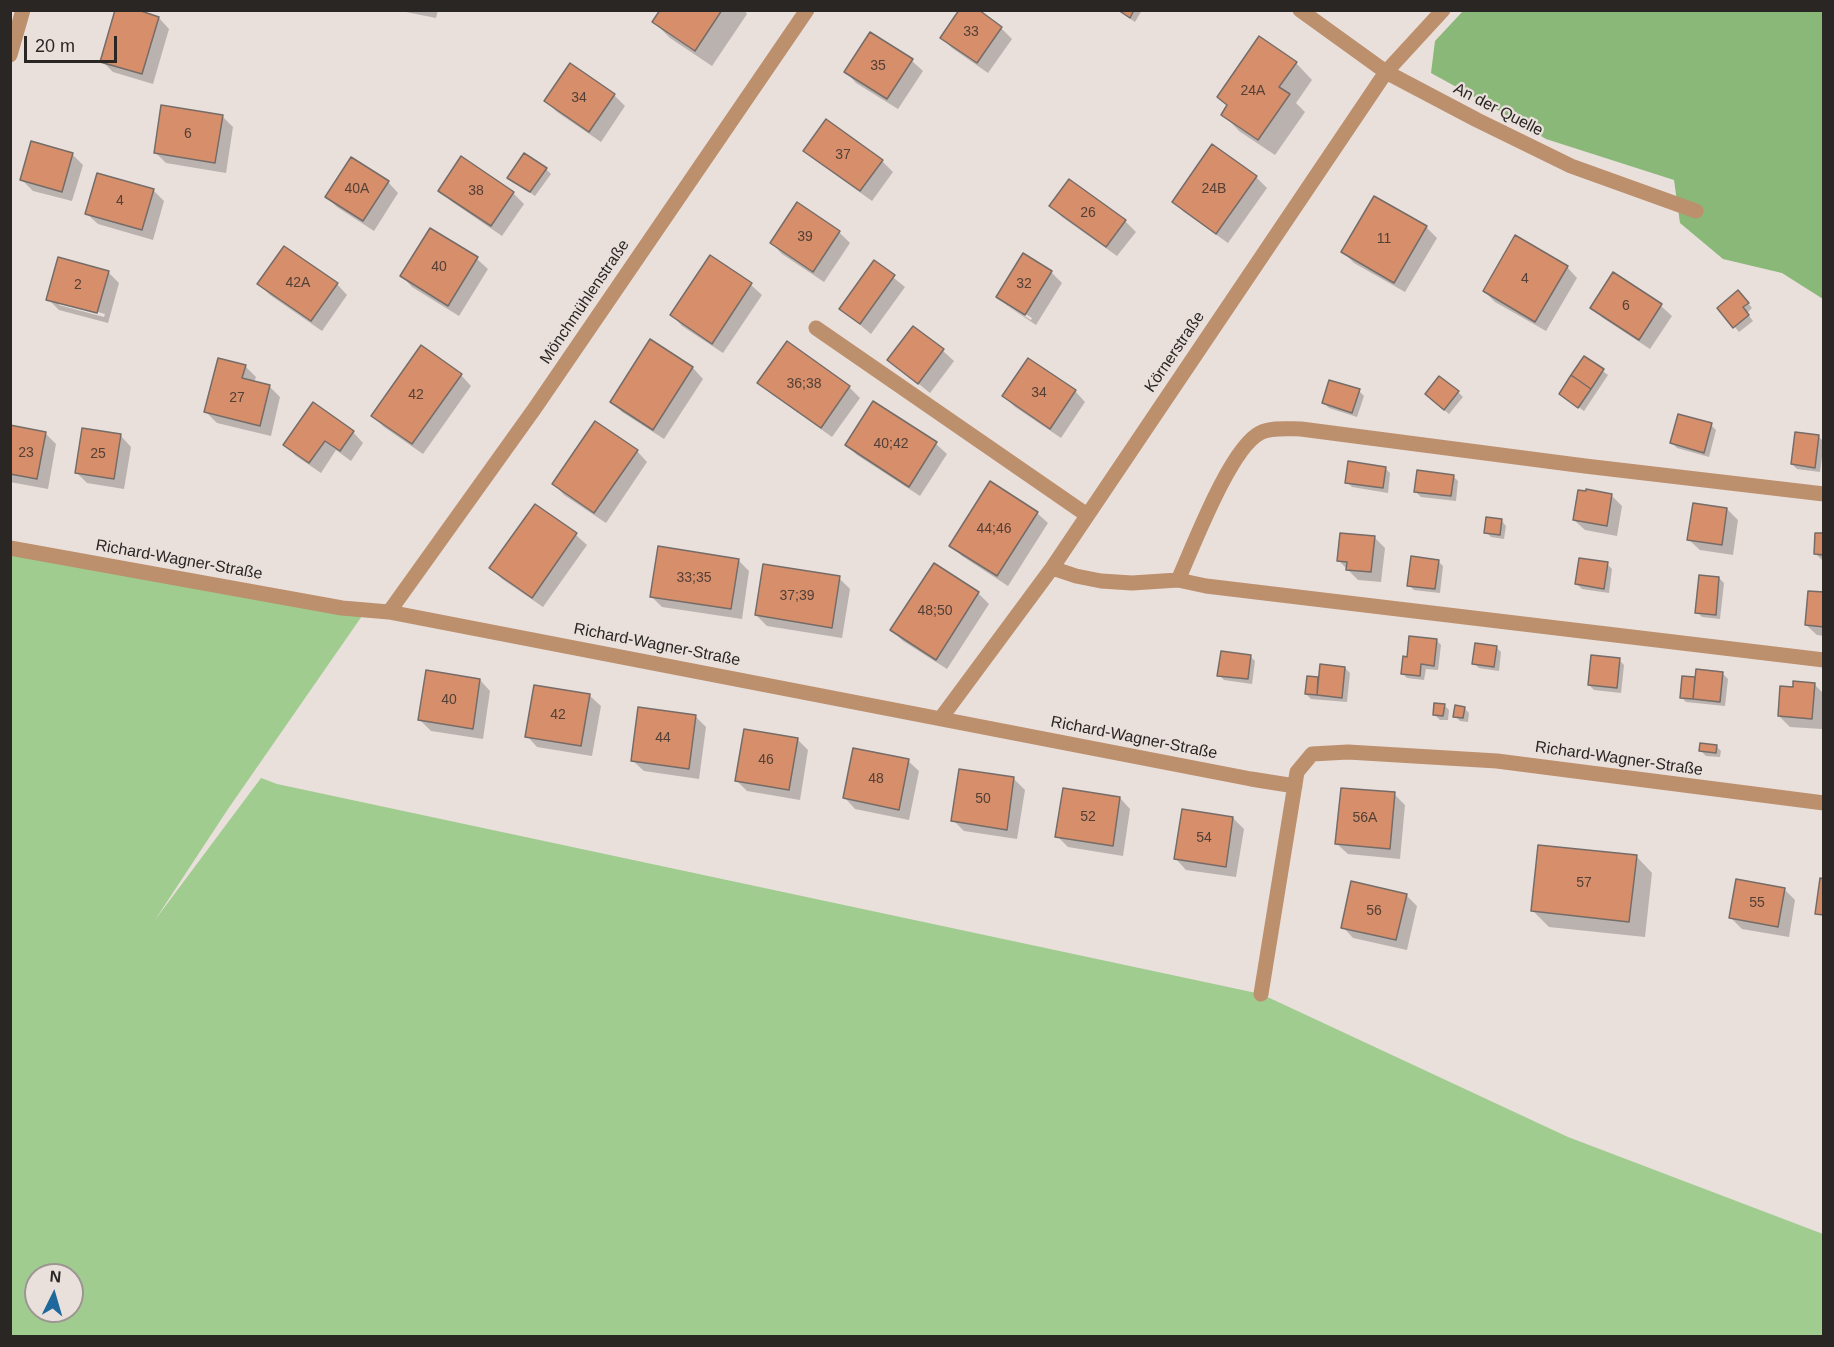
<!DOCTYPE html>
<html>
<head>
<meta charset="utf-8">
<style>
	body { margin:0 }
	#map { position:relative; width:1834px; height:1347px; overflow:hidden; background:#e9dfdb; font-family:Arial,sans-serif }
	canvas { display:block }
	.frame { position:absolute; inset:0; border:12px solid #292624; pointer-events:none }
	.north { position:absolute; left:24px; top:1263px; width:60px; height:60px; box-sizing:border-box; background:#e9dfdb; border:2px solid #9c9592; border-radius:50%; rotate:5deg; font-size:16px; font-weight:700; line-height:24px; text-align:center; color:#292624 }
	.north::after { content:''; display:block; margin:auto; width:21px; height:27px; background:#1f689c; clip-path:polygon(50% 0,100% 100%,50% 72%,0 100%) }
	.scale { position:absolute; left:24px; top:36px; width:93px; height:27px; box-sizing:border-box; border:3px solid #292624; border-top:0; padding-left:8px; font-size:18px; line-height:21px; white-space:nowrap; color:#292624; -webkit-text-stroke:4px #e9dfdb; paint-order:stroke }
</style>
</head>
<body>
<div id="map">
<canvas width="1834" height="1347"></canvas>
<div class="frame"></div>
<div class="north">N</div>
<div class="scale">20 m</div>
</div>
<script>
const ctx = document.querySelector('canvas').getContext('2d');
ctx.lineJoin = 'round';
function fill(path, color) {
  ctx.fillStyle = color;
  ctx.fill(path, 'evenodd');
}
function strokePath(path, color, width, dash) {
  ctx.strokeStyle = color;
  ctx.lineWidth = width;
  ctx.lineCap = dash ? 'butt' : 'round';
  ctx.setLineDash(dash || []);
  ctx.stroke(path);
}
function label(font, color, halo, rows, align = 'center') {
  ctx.font = font + ' Arial,sans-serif';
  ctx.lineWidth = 4.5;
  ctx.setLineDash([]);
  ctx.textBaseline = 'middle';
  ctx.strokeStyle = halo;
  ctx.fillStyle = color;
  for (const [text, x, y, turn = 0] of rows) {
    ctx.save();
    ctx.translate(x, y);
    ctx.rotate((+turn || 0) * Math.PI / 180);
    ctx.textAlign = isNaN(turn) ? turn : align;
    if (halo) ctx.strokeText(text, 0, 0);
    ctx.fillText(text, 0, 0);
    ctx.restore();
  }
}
fill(new Path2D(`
	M10,548L362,616L228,809L155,920L261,778L277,784L1261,994L1568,1137L1823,1234V1336H11ZM36,1275H72V1311H36Z`), '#a0cc90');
fill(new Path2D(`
	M1463,11H1823V299L1782,273L1723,259L1680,223L1674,180L1546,139L1491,106L1431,73L1435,41Z`), '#89b879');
fill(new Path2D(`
	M133,10L159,18L169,29L153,84L113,72L102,61Z
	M396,10H438L436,18Z
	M662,10H744L747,14L712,66L670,38L654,22Z
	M1117,10H1142L1135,22Z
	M1001,28L1012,39L988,73L952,48L942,38Z
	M871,34L912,61L923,71L898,109L856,83L846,72Z
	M1296,63L1312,80L1296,103L1305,112L1275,155L1239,131L1223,114L1228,106L1219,97Z
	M614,95L625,106L601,142L557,112L546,101Z
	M222,116L233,127L226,173L166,163L155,152Z
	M805,151L882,161L893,172L872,201L816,161Z
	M72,154L83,165L72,201L33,191L22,180Z
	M546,169L551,174L535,196L509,178Z
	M1256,177L1267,188L1228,243L1184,212L1174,202Z
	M388,182L398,193L374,231L337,207L327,197Z
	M153,190L164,201L153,240L98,224L87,214Z
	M440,190L513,193L524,204L502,236L451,201Z
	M798,204L839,232L850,243L824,282L782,254L772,243Z
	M1051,206L1125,221L1136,232L1117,256L1062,217Z
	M1426,227L1437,238L1405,292L1354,263L1343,252Z
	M1024,255L1051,272L1062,283L1036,325L1009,307L998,297ZM1008,303L1032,318L1031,320L1008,306Z
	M711,257L751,285L762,295L723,353L682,326L672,315Z
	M477,259L488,269L459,316L412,287L402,276Z
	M874,262L905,287L871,334L841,309Z
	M1567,267L1577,278L1546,331L1495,302L1484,291Z
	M108,272L119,283L108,323L59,310L48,299ZM59,301L105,314L104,317L59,305Z
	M1614,274L1661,306L1672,316L1650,349L1603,318L1592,307Z
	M259,284H337L347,295L322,331L270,295Z
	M1743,297L1752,308L1747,313L1753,321L1739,332L1719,308Z
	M913,328L943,351L954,361L930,393L889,360Z
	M651,341L693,368L703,379L664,439L622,412L612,402Z
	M1585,358L1608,375L1584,411L1560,394Z
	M245,366L256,377L254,382L269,386L280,397L271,436L217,423L206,412Z
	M461,375L471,386L423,454L384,427L373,416Z
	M759,383L849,387L860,398L832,437L770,393Z
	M1075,391L1085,402L1061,438L1015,407L1004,396Z
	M1359,391L1364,396L1357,417L1329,408L1324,403Z
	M1458,392L1463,397L1449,414L1431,399Z
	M874,403L936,444L947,454L920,496L857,455L847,445Z
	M1711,425L1716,430L1709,457L1677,448L1672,443Z
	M10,427L45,433L56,444L48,489L10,482Z
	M353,432L363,443L351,461L336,450L321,473L296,456L285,445Z
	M121,436L131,447L124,489L87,483L76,472Z
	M1819,437L1824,442L1820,472L1797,469L1792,464Z
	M637,451L647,462L606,523L564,495L554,484Z
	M1385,468L1390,473L1388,493L1352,487L1347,482Z
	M1453,476L1458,481L1456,501L1421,497L1416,492Z
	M1611,495L1622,506L1617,536L1585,530L1574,520Z
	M535,506L576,535L587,545L543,607L502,579L491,568Z
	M1727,509L1738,520L1733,555L1700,550L1689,540Z
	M1037,513L1048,523L1008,586L962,556L951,545Z
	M1501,520L1506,526L1504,539L1491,537L1486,532Z
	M1824,535V562L1815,553Z
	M1374,537L1385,548L1381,582L1358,580L1339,561Z
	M738,560L749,571L742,619L662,607L651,596Z
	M1438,561L1443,566L1440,593L1414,590L1409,585Z
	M1607,564L1612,569L1609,593L1582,589L1577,584Z
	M839,578L850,589L842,638L767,626L756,615Z
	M1719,578L1724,583L1720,619L1702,617L1697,612Z
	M978,593L989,604L947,669L903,641L892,630Z
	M1824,594V636L1817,635L1806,625Z
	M1436,640L1441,645L1438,670L1426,669L1424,680L1407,678L1402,673L1408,658Z
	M1496,647L1501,652L1499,671L1479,668L1474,663Z
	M1250,656L1255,661L1252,684L1224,680L1219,675Z
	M1619,660L1624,665L1621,693L1594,690L1589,685Z
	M1345,668L1350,673L1347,702L1311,699L1306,694L1308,678L1320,679Z
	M1723,674L1728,679L1725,706L1686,702L1681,697L1683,677L1696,679Z
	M480,680L490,691L483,739L431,731L420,720Z
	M1814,684L1824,694L1822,729L1790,727L1779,716Z
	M590,696L601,706L592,756L537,747L527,736Z
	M1444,705L1449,710L1448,720H1440L1435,715Z
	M1464,708L1469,713L1468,722L1460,721L1455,716Z
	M695,716L706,727L699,779L644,771L633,761Z
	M797,739L808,750L800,800L747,791L737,781Z
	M1716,746L1721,751L1720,757L1706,756L1701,751Z
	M908,761L919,771L909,820L855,809L845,798Z
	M1014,779L1025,790L1017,839L964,831L953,820Z
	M1394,794L1405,805L1400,859L1348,854L1337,844Z
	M1120,798L1130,809L1123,856L1068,847L1057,836Z
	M1233,818L1244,829L1236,877L1186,870L1176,859Z
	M1636,856L1652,873L1645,937L1549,927L1532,910Z
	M1784,889L1795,900L1789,937L1742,929L1731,918Z
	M1406,895L1417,906L1407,950L1353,938L1343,927Z`), '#0003');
const building = new Path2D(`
	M115,10H138L159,17L142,74L100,62Z
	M660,10H722L695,51L652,22Z
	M959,10H979L1002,27L977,63L940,38Z
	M1118,10H1134L1130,18Z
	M870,32L913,59L887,99L844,72Z
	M1259,36L1297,62L1279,87L1290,94L1258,140L1221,115L1227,105L1217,97Z
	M570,63L615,94L589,132L544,101Z
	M161,105L223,115L215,163L154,153Z
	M826,119L883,160L860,191L803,151Z
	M31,141L73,153L62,192L20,180Z
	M1212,144L1257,176L1216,234L1172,202Z
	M524,153L547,168L530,192L507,178Z
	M461,156L514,192L491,226L438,191Z
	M351,157L389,181L363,221L325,197Z
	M97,173L154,189L142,230L85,214Z
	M1069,179L1126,220L1106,247L1049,206Z
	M1374,196L1427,226L1394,283L1341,252Z
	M797,202L840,231L813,272L770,243Z
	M430,228L478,257L448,306L400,276Z
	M1515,235L1568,266L1535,322L1483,291Z
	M284,246L338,283L311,321L257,284Z
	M1023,253L1052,271L1025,315L996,297Z
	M710,255L752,283L712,344L670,315Z
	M58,257L109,271L97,313L46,300Z
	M874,260L895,275L860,324L839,309Z
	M1613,272L1662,304L1639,340L1590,308Z
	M1738,290L1749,303L1743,307L1749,315L1733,328L1717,308Z
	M913,326L944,349L918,384L887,360Z
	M650,339L693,367L653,430L610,402Z
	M787,341L850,386L821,428L757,383Z
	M421,345L462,374L412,444L371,416Z
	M1584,356L1604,369L1591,389L1571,375Z
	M218,358L246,365L242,378L270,385L260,426L204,412Z
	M1028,358L1076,390L1050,429L1002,396Z
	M1571,375L1591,389L1578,408L1559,394Z
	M1439,376L1459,391L1444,410L1425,394Z
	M1329,380L1360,389L1352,413L1322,403Z
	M873,401L937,442L909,487L845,445Z
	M313,402L354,431L340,451L325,441L309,463L283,445Z
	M1678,414L1712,423L1704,453L1670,443Z
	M595,421L638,450L594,513L552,484Z
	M10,425L46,432L37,479L10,474Z
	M82,428L121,434L114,479L75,473Z
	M1795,432L1819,435L1815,468L1791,464Z
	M1348,461L1386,467L1383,488L1345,483Z
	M1417,470L1454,475L1451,496L1414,492Z
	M990,481L1038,512L997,576L949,546Z
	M1586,489L1612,494L1607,526L1573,520L1578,490L1586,491Z
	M1693,503L1727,508L1722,545L1687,540Z
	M535,504L577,533L532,598L489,568Z
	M1486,517L1502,519L1500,535L1484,533Z
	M1340,533L1375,536L1371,572L1346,570L1347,562L1337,561Z
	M1815,533H1824V555L1814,554Z
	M658,546L739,559L731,609L650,597Z
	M1411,556L1439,560L1435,589L1407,586Z
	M1579,558L1608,562L1604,589L1575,584Z
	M934,563L979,592L936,660L890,630Z
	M763,564L840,576L832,628L755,615Z
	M1699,575L1719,577L1716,615L1695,613Z
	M1808,591L1824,592V627L1805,625Z
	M1409,636L1437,639L1434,666L1421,664L1420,676L1401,674L1403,656L1407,657Z
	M1475,643L1497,646L1494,667L1472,664Z
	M1221,651L1251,655L1248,679L1217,676Z
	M1591,655L1620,658L1617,688L1588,685Z
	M1320,664L1345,667L1342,698L1317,695Z
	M1696,669L1723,672L1720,702L1693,699Z
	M426,670L480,679L473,729L418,720Z
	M1307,676L1318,677L1317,695L1305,694Z
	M1682,676L1695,677L1693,699L1680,698Z
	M1793,681L1815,683L1812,719L1778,716L1780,686L1793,687Z
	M534,685L590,694L581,746L525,737Z
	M1434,703L1445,704L1443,716L1433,715Z
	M1455,705L1465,707L1463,718L1453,717Z
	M638,707L696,715L689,769L631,761Z
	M744,729L798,738L789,790L735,781Z
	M1700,743L1717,745L1716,753L1699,751Z
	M853,748L909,759L899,810L843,798Z
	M959,769L1014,777L1007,830L951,821Z
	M1063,788L1120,797L1113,846L1055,837Z
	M1341,788L1395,792L1390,849L1335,844Z
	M1182,809L1233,817L1226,867L1174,859Z
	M1538,845L1637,855L1629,922L1531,911Z
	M1820,878L1824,879V915L1815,914Z
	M1736,879L1785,888L1778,927L1729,918Z
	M1351,881L1407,894L1396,940L1341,928Z`);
fill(building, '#d68e6b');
strokePath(building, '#756c68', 1.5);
strokePath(new Path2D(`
	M1300,10L1386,72L1477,120L1571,166L1696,211
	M10,55L23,10
	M816,328L1087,515
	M10,548L342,608L389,612L1251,779L1295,786
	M1052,568L1076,576L1101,581L1132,583L1178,580L1206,586L1824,660
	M1178,580C1193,547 1230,448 1260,433C1271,427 1288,429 1301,429L1585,466L1824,494
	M389,612L535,408L807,10
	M941,718L1052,568L1386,72L1443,10
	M1261,994L1297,772L1312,754L1348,752L1497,761L1824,803`), '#bc8f6d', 15);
label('14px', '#544036', null, [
	["33",971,32],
	["35",878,66],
	["24A",1253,91],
	["34",579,98],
	["6",188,134],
	["37",843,155],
	["40A",357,189],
	["24B",1214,189],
	["38",476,191],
	["4",120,201],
	["26",1088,213],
	["39",805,237],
	["11",1384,239],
	["40",439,267],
	["4",1525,279],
	["42A",298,283],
	["32",1024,284],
	["2",78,285],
	["6",1626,306],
	["36;38",804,384],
	["34",1039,393],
	["42",416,395],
	["27",237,398],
	["40;42",891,444],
	["23",26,453],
	["25",98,454],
	["44;46",994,529],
	["33;35",694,578],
	["37;39",797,596],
	["48;50",935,611],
	["40",449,700],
	["42",558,715],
	["44",663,738],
	["46",766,760],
	["48",876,779],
	["50",983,799],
	["52",1088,817],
	["56A",1365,818],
	["54",1204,838],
	["57",1584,883],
	["55",1757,903],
	["56",1374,911]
]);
label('16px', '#292624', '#e9dfdb', [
	["An der Quelle",1498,110,27],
	["Mönchmühlenstraße",585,302,-56],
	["Körnerstraße",1175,352,-56],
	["Richard-Wagner-Straße",179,560,10],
	["Richard-Wagner-Straße",657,645,11],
	["Richard-Wagner-Straße",1134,738,11],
	["Richard-Wagner-Straße",1619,759,8]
]);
</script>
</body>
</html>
